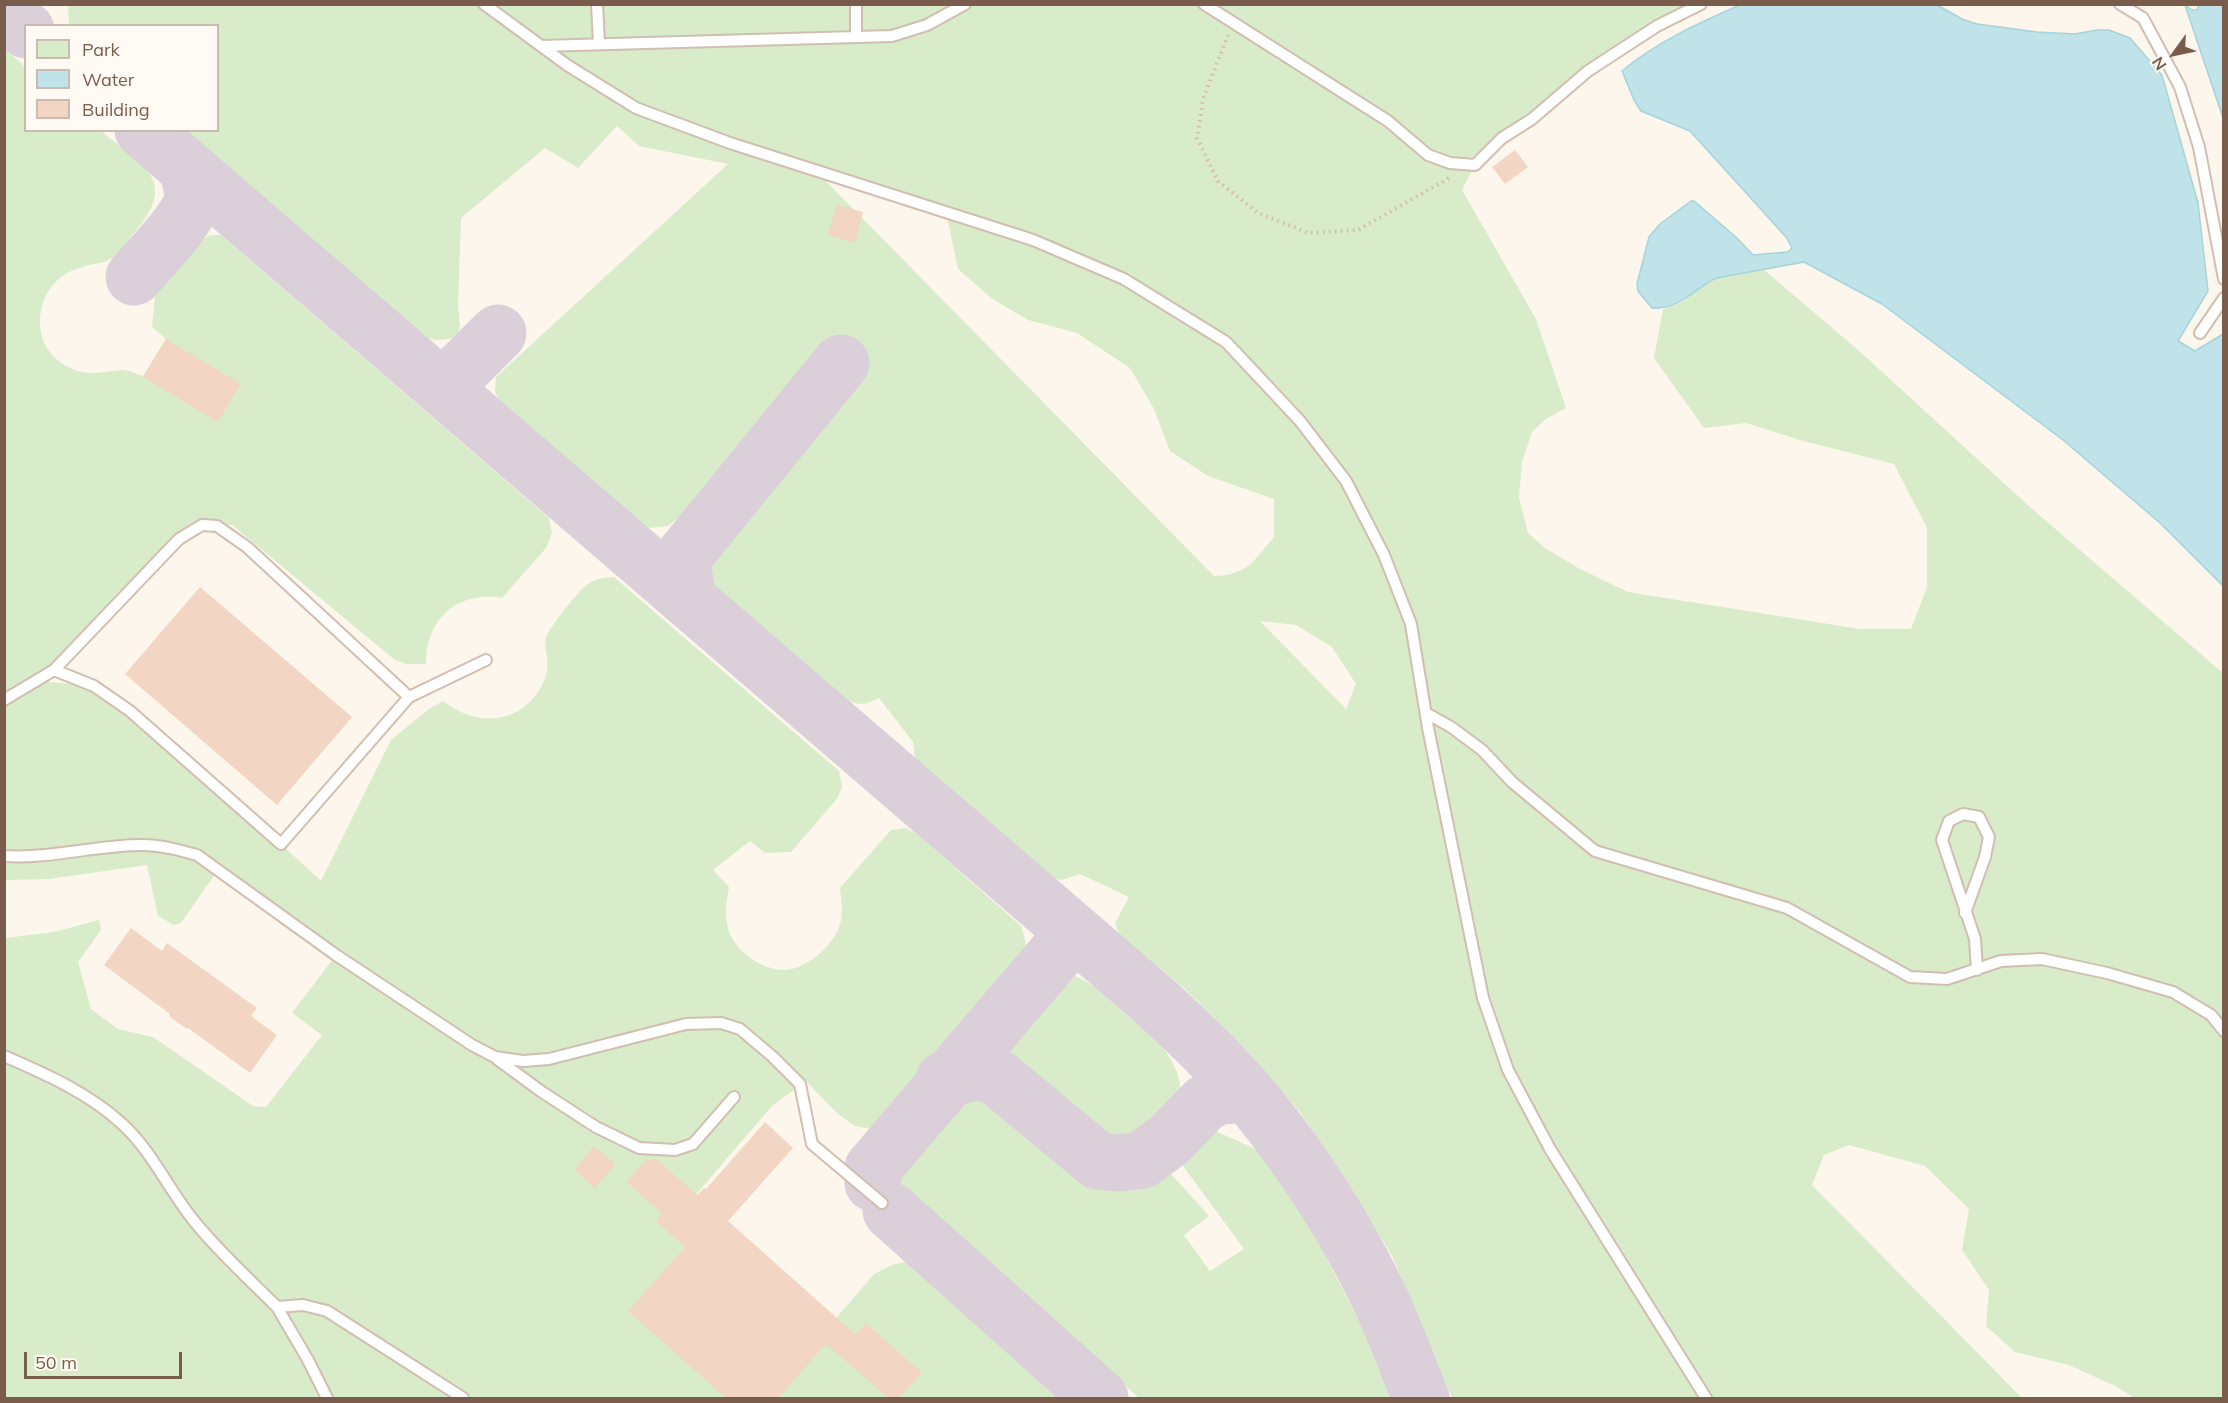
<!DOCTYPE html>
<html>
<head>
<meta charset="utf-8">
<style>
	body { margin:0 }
	#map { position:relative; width:2228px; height:1403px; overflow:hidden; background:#fdf6ec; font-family:Mulish,sans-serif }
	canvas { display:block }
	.frame { position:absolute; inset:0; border:6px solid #7a5c4d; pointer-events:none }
	.legend { position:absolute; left:24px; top:24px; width:195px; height:108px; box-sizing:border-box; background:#fffaf3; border:2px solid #cabbb1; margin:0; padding:8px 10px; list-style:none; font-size:18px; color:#7a5c4d }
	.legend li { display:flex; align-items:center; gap:12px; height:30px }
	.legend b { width:30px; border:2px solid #cabbb1 }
	.north { position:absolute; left:2144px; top:24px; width:60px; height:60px; -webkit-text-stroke:4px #fffaf3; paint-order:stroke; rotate:237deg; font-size:16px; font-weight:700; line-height:24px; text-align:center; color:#7a5c4d }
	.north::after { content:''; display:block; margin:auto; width:21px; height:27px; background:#7a5c4d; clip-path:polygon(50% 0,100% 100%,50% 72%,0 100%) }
	.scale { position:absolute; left:24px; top:1352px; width:158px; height:27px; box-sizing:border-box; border:3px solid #7a5c4d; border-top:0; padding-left:8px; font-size:18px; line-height:21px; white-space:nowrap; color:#7a5c4d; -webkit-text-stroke:4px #fffaf3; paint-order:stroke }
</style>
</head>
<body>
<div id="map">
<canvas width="2228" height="1403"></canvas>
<div class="frame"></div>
<ul class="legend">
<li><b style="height:16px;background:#d8ecc9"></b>Park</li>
<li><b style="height:16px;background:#bfe3e8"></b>Water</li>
<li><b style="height:16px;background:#f3d5c3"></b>Building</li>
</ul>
<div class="north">N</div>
<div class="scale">50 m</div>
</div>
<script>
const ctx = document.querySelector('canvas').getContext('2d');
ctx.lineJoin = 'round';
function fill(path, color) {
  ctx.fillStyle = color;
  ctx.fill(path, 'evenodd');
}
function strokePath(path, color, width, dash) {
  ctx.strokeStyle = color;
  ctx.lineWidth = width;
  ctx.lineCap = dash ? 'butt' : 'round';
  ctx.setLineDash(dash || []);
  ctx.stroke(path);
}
fill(new Path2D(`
	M68,4L1701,5L1657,26L1482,151L1462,190L1536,319L1566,408L1546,419L1532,432L1522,462L1519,498L1528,533L1545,548L1578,568L1628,592L1860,629H1911L1927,587V528L1894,464L1803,441L1746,423L1704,428L1654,358L1663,309L1682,302L1705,283L1716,278L1763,269L1857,349L2031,508L2223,673V1398H2135L2113,1385L2069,1365L2015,1352L1986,1326L1989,1290L1962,1250L1969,1209L1925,1166L1849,1145L1824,1155L1812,1185L2022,1398H1452L1392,1256L1347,1181L1299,1111L1252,1056L1185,989L1119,934L1115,923L1129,897L1080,874L1062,880L1050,877L920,766L915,758L913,742L879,698C862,706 859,706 842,697L715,587C706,574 705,566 712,552L845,392L668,526L649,528L638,524L501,404L495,392L496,377L728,164L639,146L617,126L578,168L545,148L461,218L458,307L460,326L458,336C444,341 434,341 420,336L184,131L218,130V26L69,25ZM817,172L946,212L958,269L991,298L1028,320L1077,333L1130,368L1154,409L1170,451L1208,476L1274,499V537C1254,560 1248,575 1214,576ZM1260,621L1296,625L1332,647L1356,684L1346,709Z
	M5,49L25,67L26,130L101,131C138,162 180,179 137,229C130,237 120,254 110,259C101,264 89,264 79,268C51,276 36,304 41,332C43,347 54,360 68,367C88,377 100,372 121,370C128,370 136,374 143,376L166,339L152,327L155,295L199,242L210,235H221L549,518L552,533L546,548L502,598C458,590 425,619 426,664H406L395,660L232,525H202L179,539L37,681L94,686L281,844L321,881L391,740L429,709L443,701C477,728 523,725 543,683C553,664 543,652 546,638C549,627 579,590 588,584C596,578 605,578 614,577L839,771L842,787L837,799L791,852L765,853L750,841L713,870L729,887C727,900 724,915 728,928C734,951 761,970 785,970C808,969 837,943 841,920C843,909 841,899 840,888L891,830L906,828L917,834L1021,926C1027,943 1028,954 1024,972L898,1114C889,1120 876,1129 864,1128C845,1126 819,1094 806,1081L772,1106L693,1198L832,1323L874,1274L892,1265L909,1261L1068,1398H5V938L54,932L99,920L101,930L78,962L91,1009L118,1029L153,1037L253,1106L266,1107L322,1035L292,1013L336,955L218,870L181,923L174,925L158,916L147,865L49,879L5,880Z
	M1060,973C1086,974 1106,997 1124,1013C1137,1024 1152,1034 1162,1047C1184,1073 1191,1112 1161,1135C1152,1142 1140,1152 1129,1152C1110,1151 1082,1117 1067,1106C1048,1093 1028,1082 1010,1067L1006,1031L1013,1012L1040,981Z
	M949,1094L982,1095L1074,1175L1097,1183H1119L1137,1177L1162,1164L1209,1216L1184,1235L1210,1271L1244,1249L1175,1155L1197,1132L1213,1130L1258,1150L1306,1219L1360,1323L1391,1398H1139L899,1182C896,1175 893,1167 894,1159C896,1139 934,1109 949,1094Z`), '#d8ecc9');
const water = new Path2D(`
	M1742,4L1937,5L1962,19L1977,24L2037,32L2075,34L2097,30H2109L2130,38L2162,75L2198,203L2208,291L2178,341L2195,351L2223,334V586L2160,523L2063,440L1882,304L1804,262L1716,278C1694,289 1679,310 1652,308L1638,291L1637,284L1649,237L1660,224L1691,201H1694L1737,238L1753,255L1788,252L1792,248L1786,237L1690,131L1641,111L1634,100L1622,71C1658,41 1699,23 1742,4Z
	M2185,5L2192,10H2197L2199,5H2223V118Z`);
fill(water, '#bfe3e8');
strokePath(water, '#a5d3da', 1.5);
strokePath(new Path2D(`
	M4,11L26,30
	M143,130L1160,1006C1193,1037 1227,1069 1256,1104C1304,1163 1346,1228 1379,1297C1395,1330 1407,1365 1421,1398
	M134,277C149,259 187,222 192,201C194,190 190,179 187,168
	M445,377L456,375L498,333
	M686,586L683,572V557L841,363
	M944,1080L980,1071L998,1078L1098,1161L1120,1163L1142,1160L1169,1140L1205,1103L1220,1096L1236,1095
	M873,1183V1168L1062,947L1074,945
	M891,1211L1100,1398`), '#dbcfda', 57);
fill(new Path2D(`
	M1515,150L1528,167L1505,184L1492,167Z
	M837,205L863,212L855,243L828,235Z
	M166,339L241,384L218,422L143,377Z
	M200,587L352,717L277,805L125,674Z
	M131,928L162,951L167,943L257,1008L251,1016L277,1035L250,1073L188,1028L187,1029L169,1016L170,1014L104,965Z
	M765,1122L793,1148L728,1221L856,1335L866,1323L922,1373L899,1398H888L826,1344L778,1398H726L628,1311L685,1247L656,1221L662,1214L627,1182L647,1159L651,1162L655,1158L697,1195L704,1188L706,1189Z
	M594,1146L615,1164L595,1188L574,1170Z`), '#f3d5c3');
const service = new Path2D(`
	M484,4L567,65L636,108L730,143L1033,240L1124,279L1226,342L1300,421L1346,481L1384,555L1411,624L1428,728L1483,998L1508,1070L1550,1149L1706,1398
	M597,4L599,44
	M1204,4L1388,121L1428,155L1450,163L1475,165L1502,138L1532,119L1588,71L1657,26L1701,4
	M2120,4L2143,18L2180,87L2199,147L2224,279
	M856,36V4
	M541,46L892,36L927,25L965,4
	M2200,333L2224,298
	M54,670L94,686L130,711L281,844L409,697
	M4,700L54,670L179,539L202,525L217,526L247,547L409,697L486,660
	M1426,713L1451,727L1482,750L1512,782L1595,851L1787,908L1910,977L1947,979L2001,961L2042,959L2107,973L2173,992L2211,1015L2224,1031
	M4,856C51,859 96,845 142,845C161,845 179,850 197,855L336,955L472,1045L495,1057L523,1061L549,1059L686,1024L721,1023L740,1029L773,1057L800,1084L812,1144L882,1203
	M1965,913L1985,857L1989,837L1979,817L1963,814L1949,821L1942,840L1975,939L1977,970
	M4,1056C45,1074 87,1092 120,1122C151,1149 168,1189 194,1221C219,1252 249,1279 277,1307L303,1305L327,1311L463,1398
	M497,1059L542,1092L596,1127L639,1148L675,1150L693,1144L734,1097
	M277,1307L308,1360L327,1398`);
strokePath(service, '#d1beb0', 14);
strokePath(new Path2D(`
	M1228,35L1203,99L1197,138L1218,181L1258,213L1309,233L1358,230L1449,178`), '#d9b8a5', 4, [1.5, 4.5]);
strokePath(service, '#fff', 10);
</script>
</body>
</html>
